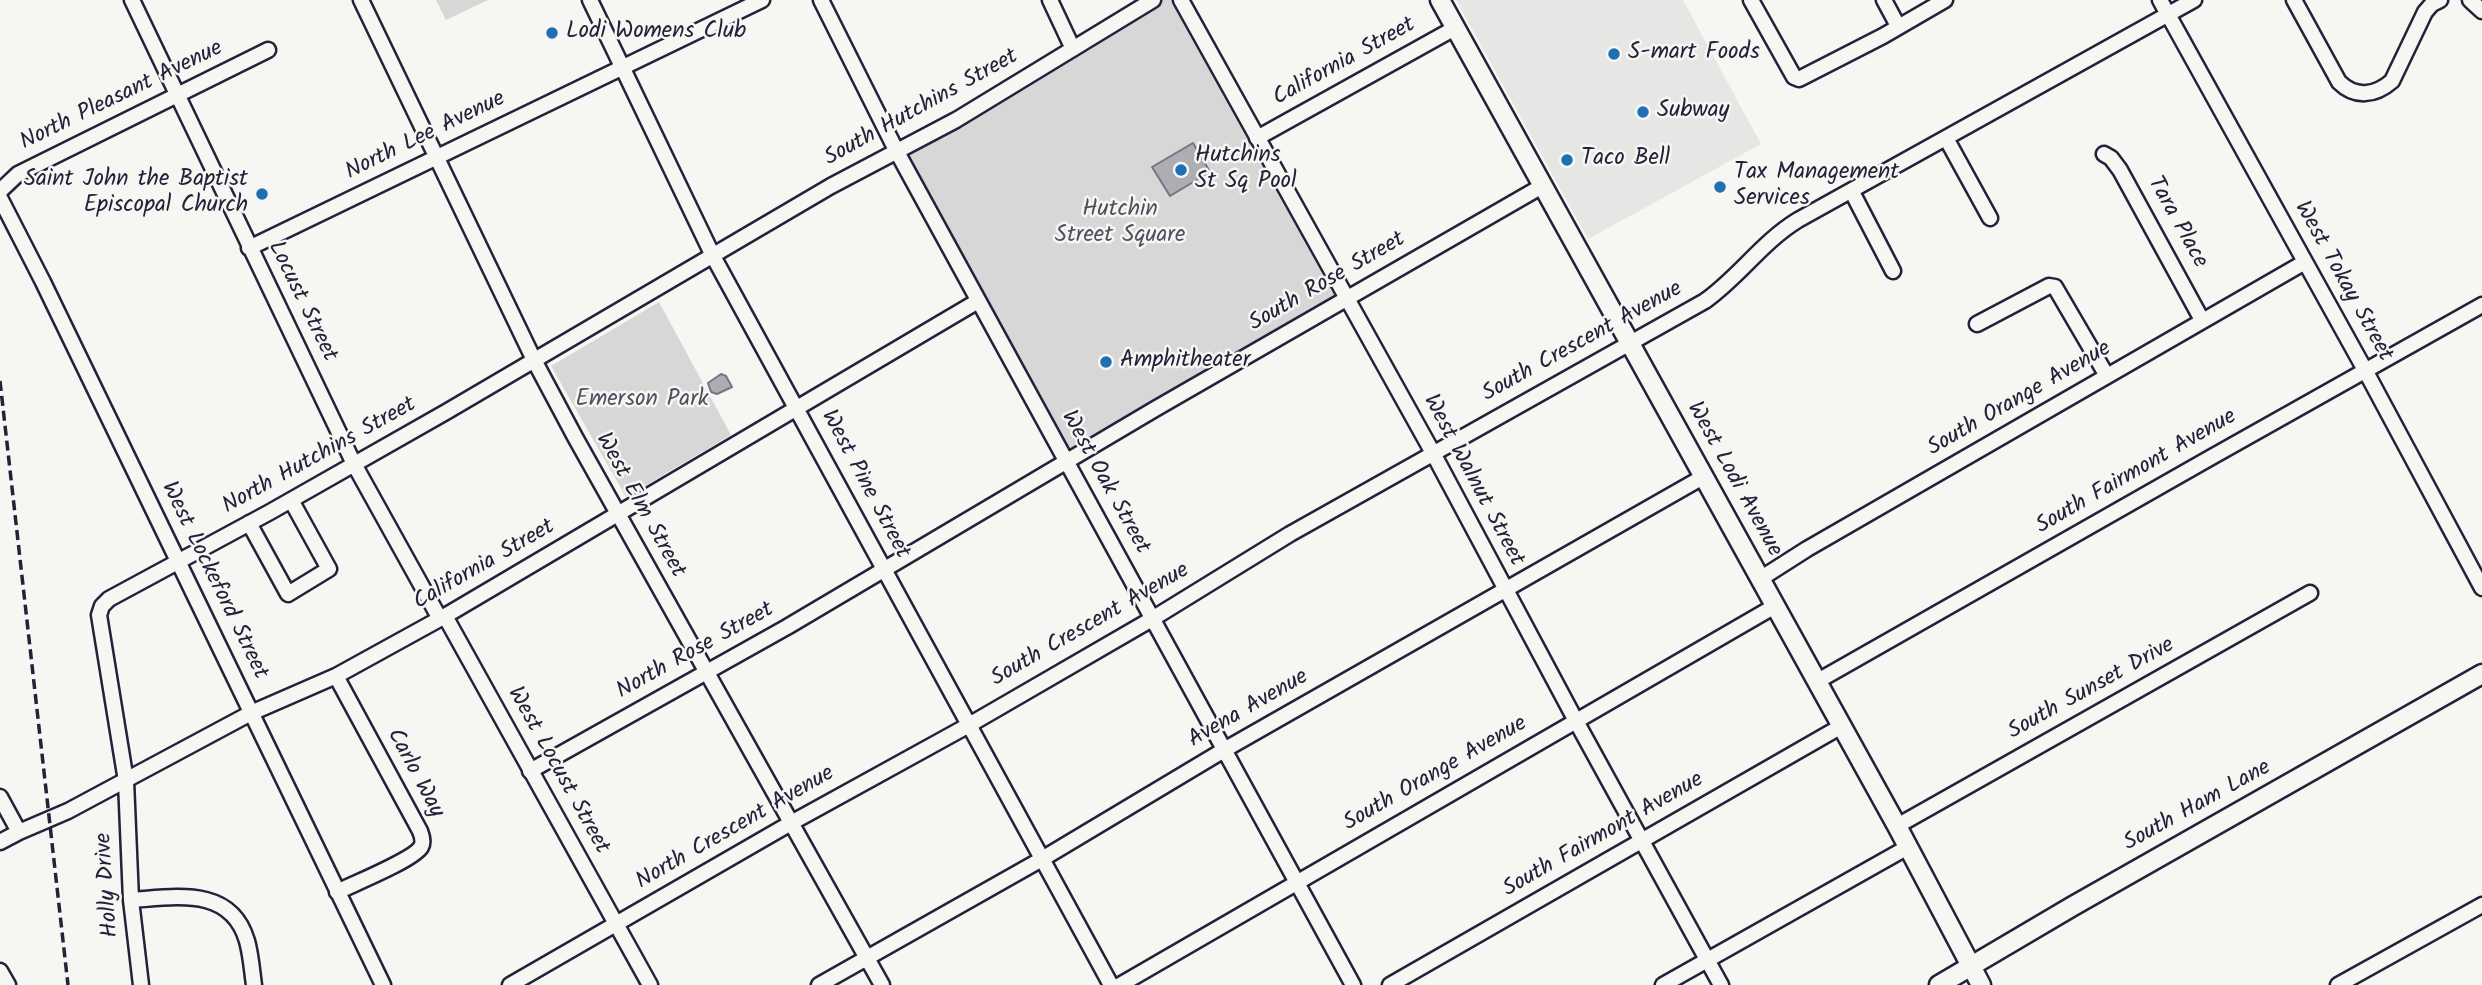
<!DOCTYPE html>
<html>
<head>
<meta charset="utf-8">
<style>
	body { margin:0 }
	canvas { display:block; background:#f6f6f2 }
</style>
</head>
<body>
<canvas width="2482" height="985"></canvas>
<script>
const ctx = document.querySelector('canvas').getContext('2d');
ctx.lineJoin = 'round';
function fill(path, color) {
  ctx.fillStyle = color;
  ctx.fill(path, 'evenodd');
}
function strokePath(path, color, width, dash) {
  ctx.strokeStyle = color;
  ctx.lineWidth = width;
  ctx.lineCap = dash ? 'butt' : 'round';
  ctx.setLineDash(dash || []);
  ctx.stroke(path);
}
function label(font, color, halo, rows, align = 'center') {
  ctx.font = font + ' Kalam,sans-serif';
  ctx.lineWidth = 5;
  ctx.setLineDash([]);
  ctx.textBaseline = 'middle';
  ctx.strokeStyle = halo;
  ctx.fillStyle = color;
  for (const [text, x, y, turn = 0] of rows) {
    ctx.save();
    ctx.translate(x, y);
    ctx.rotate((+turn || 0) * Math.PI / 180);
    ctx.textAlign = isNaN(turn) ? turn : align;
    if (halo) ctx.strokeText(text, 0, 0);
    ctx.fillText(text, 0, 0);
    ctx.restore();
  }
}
fill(new Path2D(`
	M1456,0H1683L1761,144L1588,239Z`), '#e6e6e4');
fill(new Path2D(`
	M436,0H488L446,20Z
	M1153,0H1181L1345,298L1067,461L896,150Z
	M659,302L731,435L626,497L551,366Z`), '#d7d7d7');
const water = new Path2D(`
	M1193,143L1210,172L1170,196L1152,167Z
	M721,374L726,376L732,387L717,394L711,392L708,383Z`);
fill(water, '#adadb3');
strokePath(water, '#757583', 2);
const minor = new Path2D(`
	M132,0L354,464L440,619
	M361,0L534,360L575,437L882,985
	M590,0L713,256L1111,985
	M821,0L896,150L1353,985
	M1050,0L1073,49
	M1181,0L1433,453L1576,721L1721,985
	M1751,0L1794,77L1799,79L1883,36L1945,0
	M1884,0L1898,26
	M2160,0L2365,370L2482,588
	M2294,0L2339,82C2355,98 2375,96 2392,81L2425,12L2432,4L2440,0
	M2470,0L2482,11
	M1257,138L1455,28
	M1946,138L1990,218
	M2104,154L2111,158L2120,170L2202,320
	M0,191L18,174L268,50
	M1852,192L1893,271
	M0,198L43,282L383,985
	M249,248L762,0
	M1977,324L2049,286L2055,287L2107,376
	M249,523L288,594L329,569L291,500
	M1760,579L1807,549L2305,262
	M445,616L650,985
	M336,676L420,831C422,836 424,842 421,847C413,860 353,884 337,892
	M1816,682C2038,556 2259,429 2482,305
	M530,771L787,627L1155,409L1544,185
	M0,797L19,832
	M1897,826L2310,593
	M0,842L19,832L68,811L251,713L336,676L445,616L978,301
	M131,900C176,897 231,886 247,941C251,955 252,971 254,985
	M0,971L8,985
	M141,985L131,900L126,781L99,615L102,606L109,599L270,512L446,412L831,186L956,120L1153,0
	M510,985L791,823L969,725L1152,619L1290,534L1705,301C1739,277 1762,242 1798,220L2194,0
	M819,985L1042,859L1224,750L1703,477
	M1120,985L1775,606
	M1390,985L1840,727
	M1663,985L1908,847
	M2338,985L2482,905`);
const major = new Path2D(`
	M1440,0L1897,826L1981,985
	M1939,985L2073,906L2482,674`);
strokePath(minor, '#22223b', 19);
strokePath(major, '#22223b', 23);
strokePath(minor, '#f6f6f2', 14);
strokePath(major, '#f6f6f2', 18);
strokePath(new Path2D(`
	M0,381L68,985`), '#22223b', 3.5, [10, 5]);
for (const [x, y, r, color] of [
	[552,33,7,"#1f6fb2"],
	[1614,54,7,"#1f6fb2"],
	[1643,112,7,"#1f6fb2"],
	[1567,160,7,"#1f6fb2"],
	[1181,170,7,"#1f6fb2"],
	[1720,187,7,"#1f6fb2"],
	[262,194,7,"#1f6fb2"],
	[1106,362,7,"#1f6fb2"]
]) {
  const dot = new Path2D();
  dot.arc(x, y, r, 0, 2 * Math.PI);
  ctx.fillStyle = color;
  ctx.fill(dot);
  strokePath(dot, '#f6f6f2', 2.5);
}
label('23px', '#22223b', '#f6f6f2', [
	["Lodi Womens Club",566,33],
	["S-mart Foods",1628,54],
	["Subway",1657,112],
	["Hutchins",1195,157],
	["St Sq Pool",1195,183],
	["Taco Bell",1581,160],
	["Tax Management",1734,174],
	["Services",1734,200],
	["Saint John the Baptist",248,181,"right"],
	["Episcopal Church",248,207,"right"],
	["Amphitheater",1120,362]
], 'left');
label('23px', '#22223b', '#f6f6f2', [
	["California Street",1345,63,-29],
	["North Pleasant Avenue",122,97,-26],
	["South Hutchins Street",922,109,-29],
	["North Lee Avenue",426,137,-26],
	["Tara Place",2176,223,61],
	["West Tokay Street",2342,282,61],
	["South Rose Street",1328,283,-30],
	["Locust Street",301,302,64],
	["South Crescent Avenue",1583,343,-29],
	["South Orange Avenue",2020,400,-30],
	["North Hutchins Street",320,457,-29],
	["South Fairmont Avenue",2137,473,-30],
	["West Lodi Avenue",1733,480,61],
	["West Walnut Street",1472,481,62],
	["West Oak Street",1104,483,61],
	["West Pine Street",864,485,62],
	["West Elm Street",639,506,61],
	["California Street",485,566,-30],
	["West Lockeford Street",213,581,64],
	["South Crescent Avenue",1091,626,-30],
	["North Rose Street",696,652,-29],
	["South Sunset Drive",2092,690,-29],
	["Avena Avenue",1249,710,-30],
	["West Locust Street",557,771,61],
	["Carlo Way",414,774,62],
	["South Orange Avenue",1436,775,-30],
	["South Ham Lane",2198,807,-29],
	["North Crescent Avenue",736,829,-30],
	["South Fairmont Avenue",1604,836,-30],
	["Holly Drive",109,885,-94]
]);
label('23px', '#4f4f62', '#f6f6f2', [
	["Hutchin",1120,211],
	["Street Square",1120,237],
	["Emerson Park",642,401]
]);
</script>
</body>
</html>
